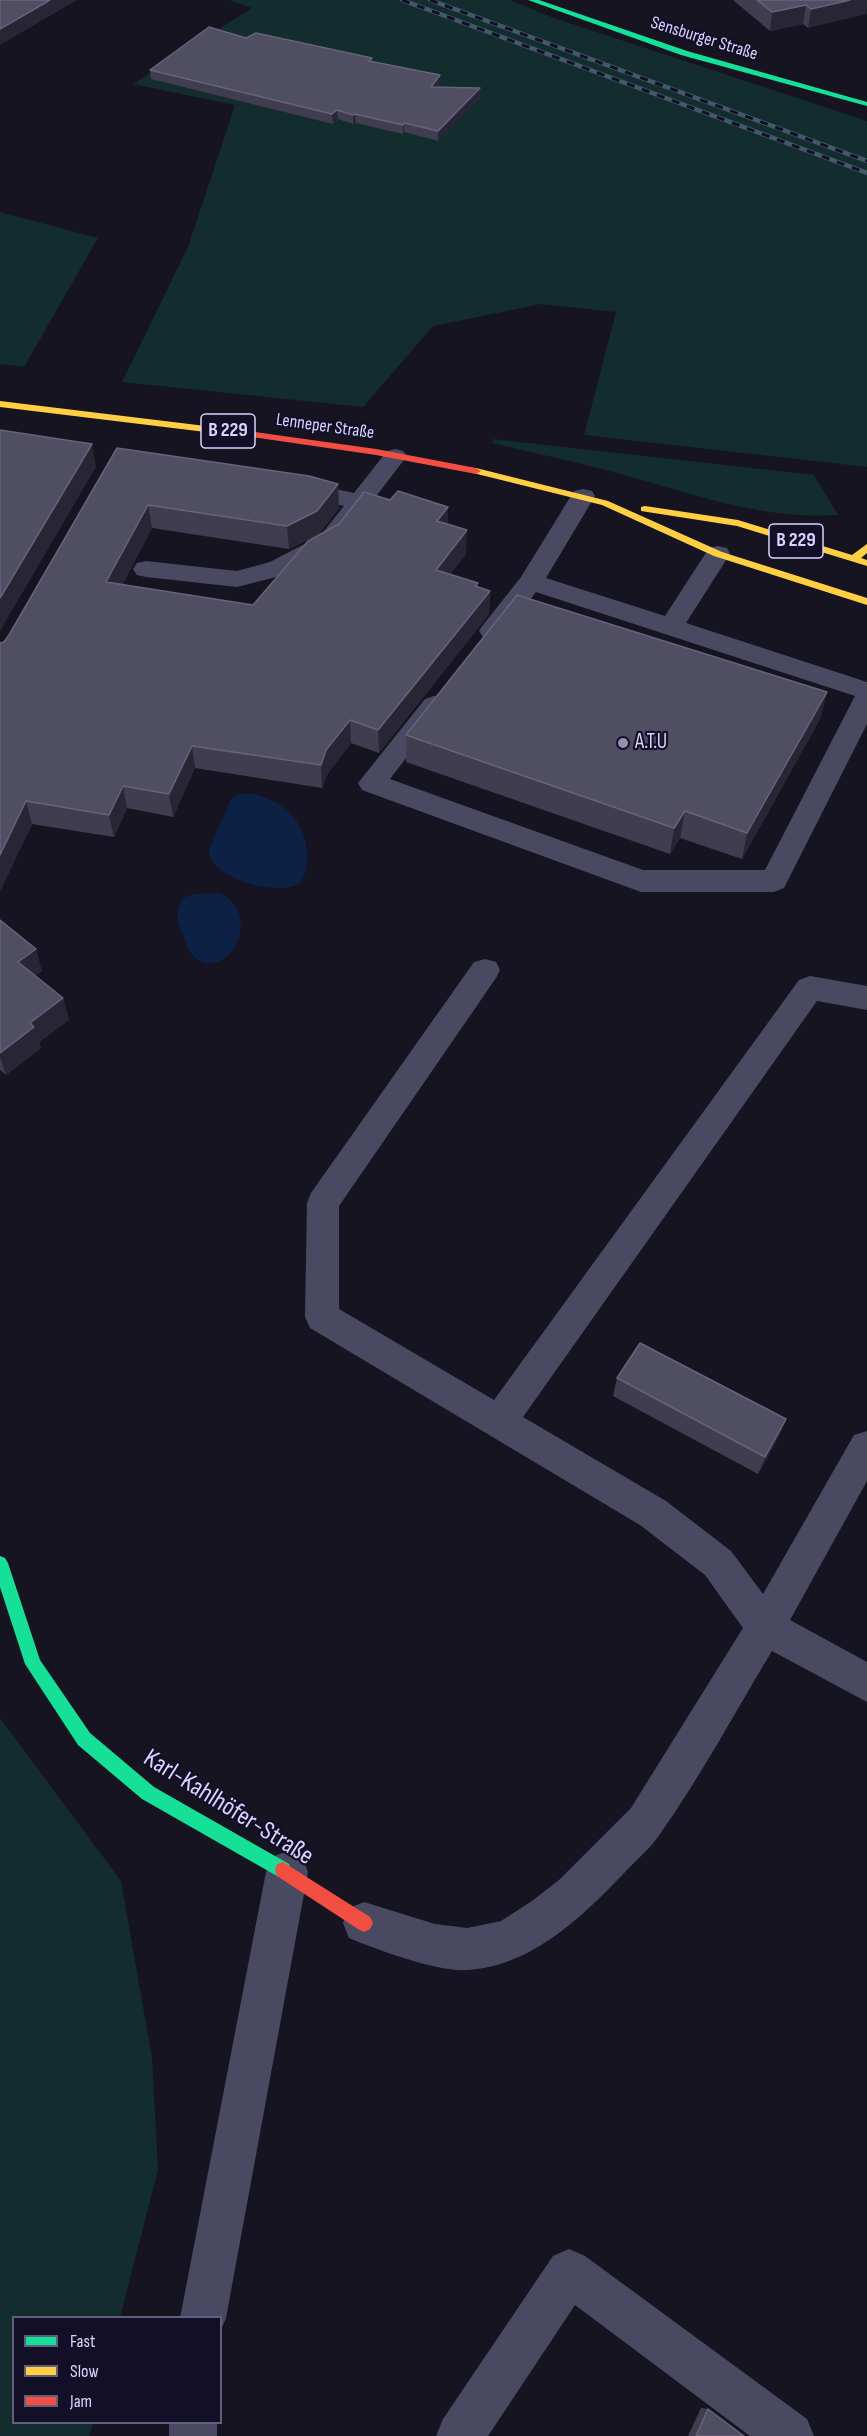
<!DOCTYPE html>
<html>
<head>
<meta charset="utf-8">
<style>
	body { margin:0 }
	#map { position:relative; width:867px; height:2436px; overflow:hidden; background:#161421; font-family:"Sofia Sans Condensed",sans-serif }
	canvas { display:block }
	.legend { position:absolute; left:12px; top:2316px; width:210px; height:108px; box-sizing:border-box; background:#130f26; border:2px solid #625e7d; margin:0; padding:8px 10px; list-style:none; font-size:18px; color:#d9d4ff }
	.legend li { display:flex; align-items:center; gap:12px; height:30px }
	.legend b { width:30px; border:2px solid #625e7d }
</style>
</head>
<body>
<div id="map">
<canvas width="867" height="2436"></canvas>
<ul class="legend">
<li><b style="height:8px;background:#16e098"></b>Fast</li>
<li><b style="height:8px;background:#ffcf43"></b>Slow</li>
<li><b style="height:8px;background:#f24e42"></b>Jam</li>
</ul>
</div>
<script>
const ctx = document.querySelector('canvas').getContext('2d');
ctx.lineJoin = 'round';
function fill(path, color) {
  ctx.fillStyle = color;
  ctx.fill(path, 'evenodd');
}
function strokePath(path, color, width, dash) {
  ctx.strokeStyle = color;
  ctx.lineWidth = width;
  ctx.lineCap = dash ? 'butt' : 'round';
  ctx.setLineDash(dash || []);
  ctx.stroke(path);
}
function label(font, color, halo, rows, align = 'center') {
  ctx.font = font + ' "Sofia Sans Condensed",sans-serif';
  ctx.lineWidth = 4.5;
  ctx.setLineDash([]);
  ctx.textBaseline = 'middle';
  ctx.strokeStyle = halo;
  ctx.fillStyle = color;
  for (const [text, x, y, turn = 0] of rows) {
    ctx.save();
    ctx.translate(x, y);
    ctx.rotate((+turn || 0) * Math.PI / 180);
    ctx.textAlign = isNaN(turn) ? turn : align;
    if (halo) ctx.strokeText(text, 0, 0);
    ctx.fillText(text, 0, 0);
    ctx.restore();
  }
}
fill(new Path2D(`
	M229,0H510L551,17L867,121V467L584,435L616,312L541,304L433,326L363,407L122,382L188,247L235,105L133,84L252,8Z
	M0,212L98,238L24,367L0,364Z
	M493,439L814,475L838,515C767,520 702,497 635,478C588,465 540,454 492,443Z
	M0,1718L121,1881L152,2058L158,2170L120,2317L14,2318V2422L93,2423L89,2436H0Z`), '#132c2d');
fill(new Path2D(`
	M248,793C284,799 310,824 307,862C306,871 305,880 296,885C275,896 211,878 209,852C209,847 227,810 230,801L236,795Z
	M220,893C262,913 233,978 198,960C190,956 187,945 184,937C176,921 175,914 183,898L193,894Z`), '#0d2144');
fill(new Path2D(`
	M395,449L403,451L407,456L338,546L288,574L237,587L146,577L137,575L133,569L137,563L146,561L237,571L270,562L320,536L344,506L286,492L282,487L286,482L294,480L354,493L387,451Z
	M583,489L592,491L595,496L546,578L665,616L709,548L718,546L727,548L730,554L686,623L867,682V724L784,888L774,892H641L362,790L358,783L425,699L434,696L443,699L447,705L390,779L643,870H765L855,696L536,592L501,637L492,639L483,637L479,631L483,625L521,577L574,491Z
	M485,959L496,962L500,970L496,978L339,1206V1309L494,1400L799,980L810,976L867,986V1010L817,1001L523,1417L666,1501L731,1551L763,1594L854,1435L867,1431V1481L790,1620L867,1662V1702L772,1651C735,1712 701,1776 660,1834C651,1848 637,1859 626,1871C584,1915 533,1966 467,1970C437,1972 378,1950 349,1938L343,1923L349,1908L364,1902L435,1924L467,1928L501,1921L532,1901L559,1880L631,1808L743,1628L705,1575L640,1525L310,1328L305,1317L307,1203L311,1193L474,962Z
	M287,1851L302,1857L308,1872L226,2318L220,2332V2318H180L266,1872L272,1857Z
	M569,2249L585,2256L807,2419L814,2436H750L575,2305L488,2436H436L443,2419L553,2256Z
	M169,2422H217V2436H169Z`), '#4a4962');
fill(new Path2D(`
	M528,0H539L687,51L867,102V106L681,55Z
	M0,1556L5,1558L8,1563L40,1660L90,1733L154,1787L289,1864L291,1870L289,1876L283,1878L277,1876L142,1799L78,1745L25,1664L0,1587Z`), '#16e098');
fill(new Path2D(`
	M0,401L255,432L260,435L255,438L0,407Z
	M476,468L608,501L722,552L867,598V605L714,556L602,505L473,473V469Z
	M645,506L738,520L852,555L867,544V553L861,558L867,560V566L737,526L641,511V507Z`), '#ffcf43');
fill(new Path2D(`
	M255,432L376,449L476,468L481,471L476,474L376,455L252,437L250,435Z
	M283,1862L370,1917L373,1923L370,1929L364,1932L358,1929L277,1876L275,1870L277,1864Z`), '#f24e42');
const rail = new Path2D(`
	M402,0L867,173
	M430,0L867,161`);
strokePath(rail, '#43596b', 4.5);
strokePath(rail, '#130f26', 3, [8]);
fill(new Path2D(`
	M733,0H867L808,28L803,24L770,31Z
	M246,38L372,62L440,84L437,87L480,98L438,141L404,132L403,134L356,123L353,124L338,119L333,124L151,79L150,70Z
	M117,448L338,484L339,508L319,534L289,549L152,528L122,585L253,605L448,525L466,554L450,574L478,583V587L490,591L489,614L379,753L351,743L328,773L322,788L195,768L173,817L127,808L114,837L32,824L0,891V643L4,642L9,635Z
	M827,692L820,719L742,859L680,838L670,854L406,762V735Z
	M0,920L42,971L35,976L63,998L69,1020L39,1042L41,1048L6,1075L0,1070Z
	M617,1378L786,1419L779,1436L758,1474L613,1396Z
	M701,2408L708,2409L744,2436H688Z`), '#403d50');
fill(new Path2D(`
	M50,0H77L0,45V29Z
	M850,0H867V14L808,28L811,9Z
	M806,5L803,24L770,31L772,12Z
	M440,75V84L431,96V87Z
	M480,88V98L438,141V131Z
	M337,110L338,119L333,124L332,114Z
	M355,114L356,123L353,124V115Z
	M404,123V132L403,134V125Z
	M92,444L96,467L0,631V598Z
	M338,484L339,508L319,534L289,549L287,526Z
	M148,505L152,528L111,605L106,582Z
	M448,507V530L437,521Z
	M467,530L466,554L436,593V570Z
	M490,591L489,614L379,753L378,730Z
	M827,692L820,719L742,859L747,833Z
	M350,720L351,743L328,773L322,788L321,765L326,750Z
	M192,746L195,768L173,817L169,794Z
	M123,786L127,808L114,837L109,815Z
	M26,801L32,824L0,891V855Z
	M685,811L680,838L670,854L674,828Z
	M36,949L42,971L25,983L18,962Z
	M63,998L69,1020L39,1042L41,1048L6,1075L0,1057V1053L30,1023Z
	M786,1419L779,1436L758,1474L765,1457Z`), '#282635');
const building = new Path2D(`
	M0,0H50L0,29Z
	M757,0H850L811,9L806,5L772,12Z
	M209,27L246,38L256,33L372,58L369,61L440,75L431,87L480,88L438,131L404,123L403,125L355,114L353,115L337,110L332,114L150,70Z
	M0,430L92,444L0,598Z
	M117,448L309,476L338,484L317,511L287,526L148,505L106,582L253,605L308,541L339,524L364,492L390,500L398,491L448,507L437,521L467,530L436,570L478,583L475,586L490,591L378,730L350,720L326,750L321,765L192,746L169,794L123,786L109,815L26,801L0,855V643L4,642L9,635Z
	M517,595L827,692L747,833L685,811L674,828L406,735Z
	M0,920L36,949L18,962L63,998L30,1023L34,1027L0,1053Z
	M640,1343L786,1419L765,1457L617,1378Z
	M708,2409L744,2436H696Z`);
fill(building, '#504e63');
strokePath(building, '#66637b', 1.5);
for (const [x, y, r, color] of [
	[623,743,6,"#9591b1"]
]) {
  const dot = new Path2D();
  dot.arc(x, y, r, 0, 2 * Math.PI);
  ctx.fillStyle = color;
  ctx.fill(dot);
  strokePath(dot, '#130f26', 2);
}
label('18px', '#d9d4ff', '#130f26', [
	["Sensburger Straße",704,39,17],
	["Lenneper Straße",325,427,8]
]);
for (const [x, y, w] of [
	[228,431,54],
	[796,541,54]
]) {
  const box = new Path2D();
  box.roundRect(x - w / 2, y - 17, w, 34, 4.5);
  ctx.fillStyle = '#130f26';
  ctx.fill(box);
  strokePath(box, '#d9d4ff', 1.5);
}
label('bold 20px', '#d9d4ff', null, [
	["B 229",228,431],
	["B 229",796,541]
]);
label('21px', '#d9d4ff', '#130f26', [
	["A.T.U",635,743]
], 'left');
label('26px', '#d9d4ff', '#130f26', [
	["Karl-Kahlhöfer-Straße",228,1808,32]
]);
</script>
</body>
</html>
